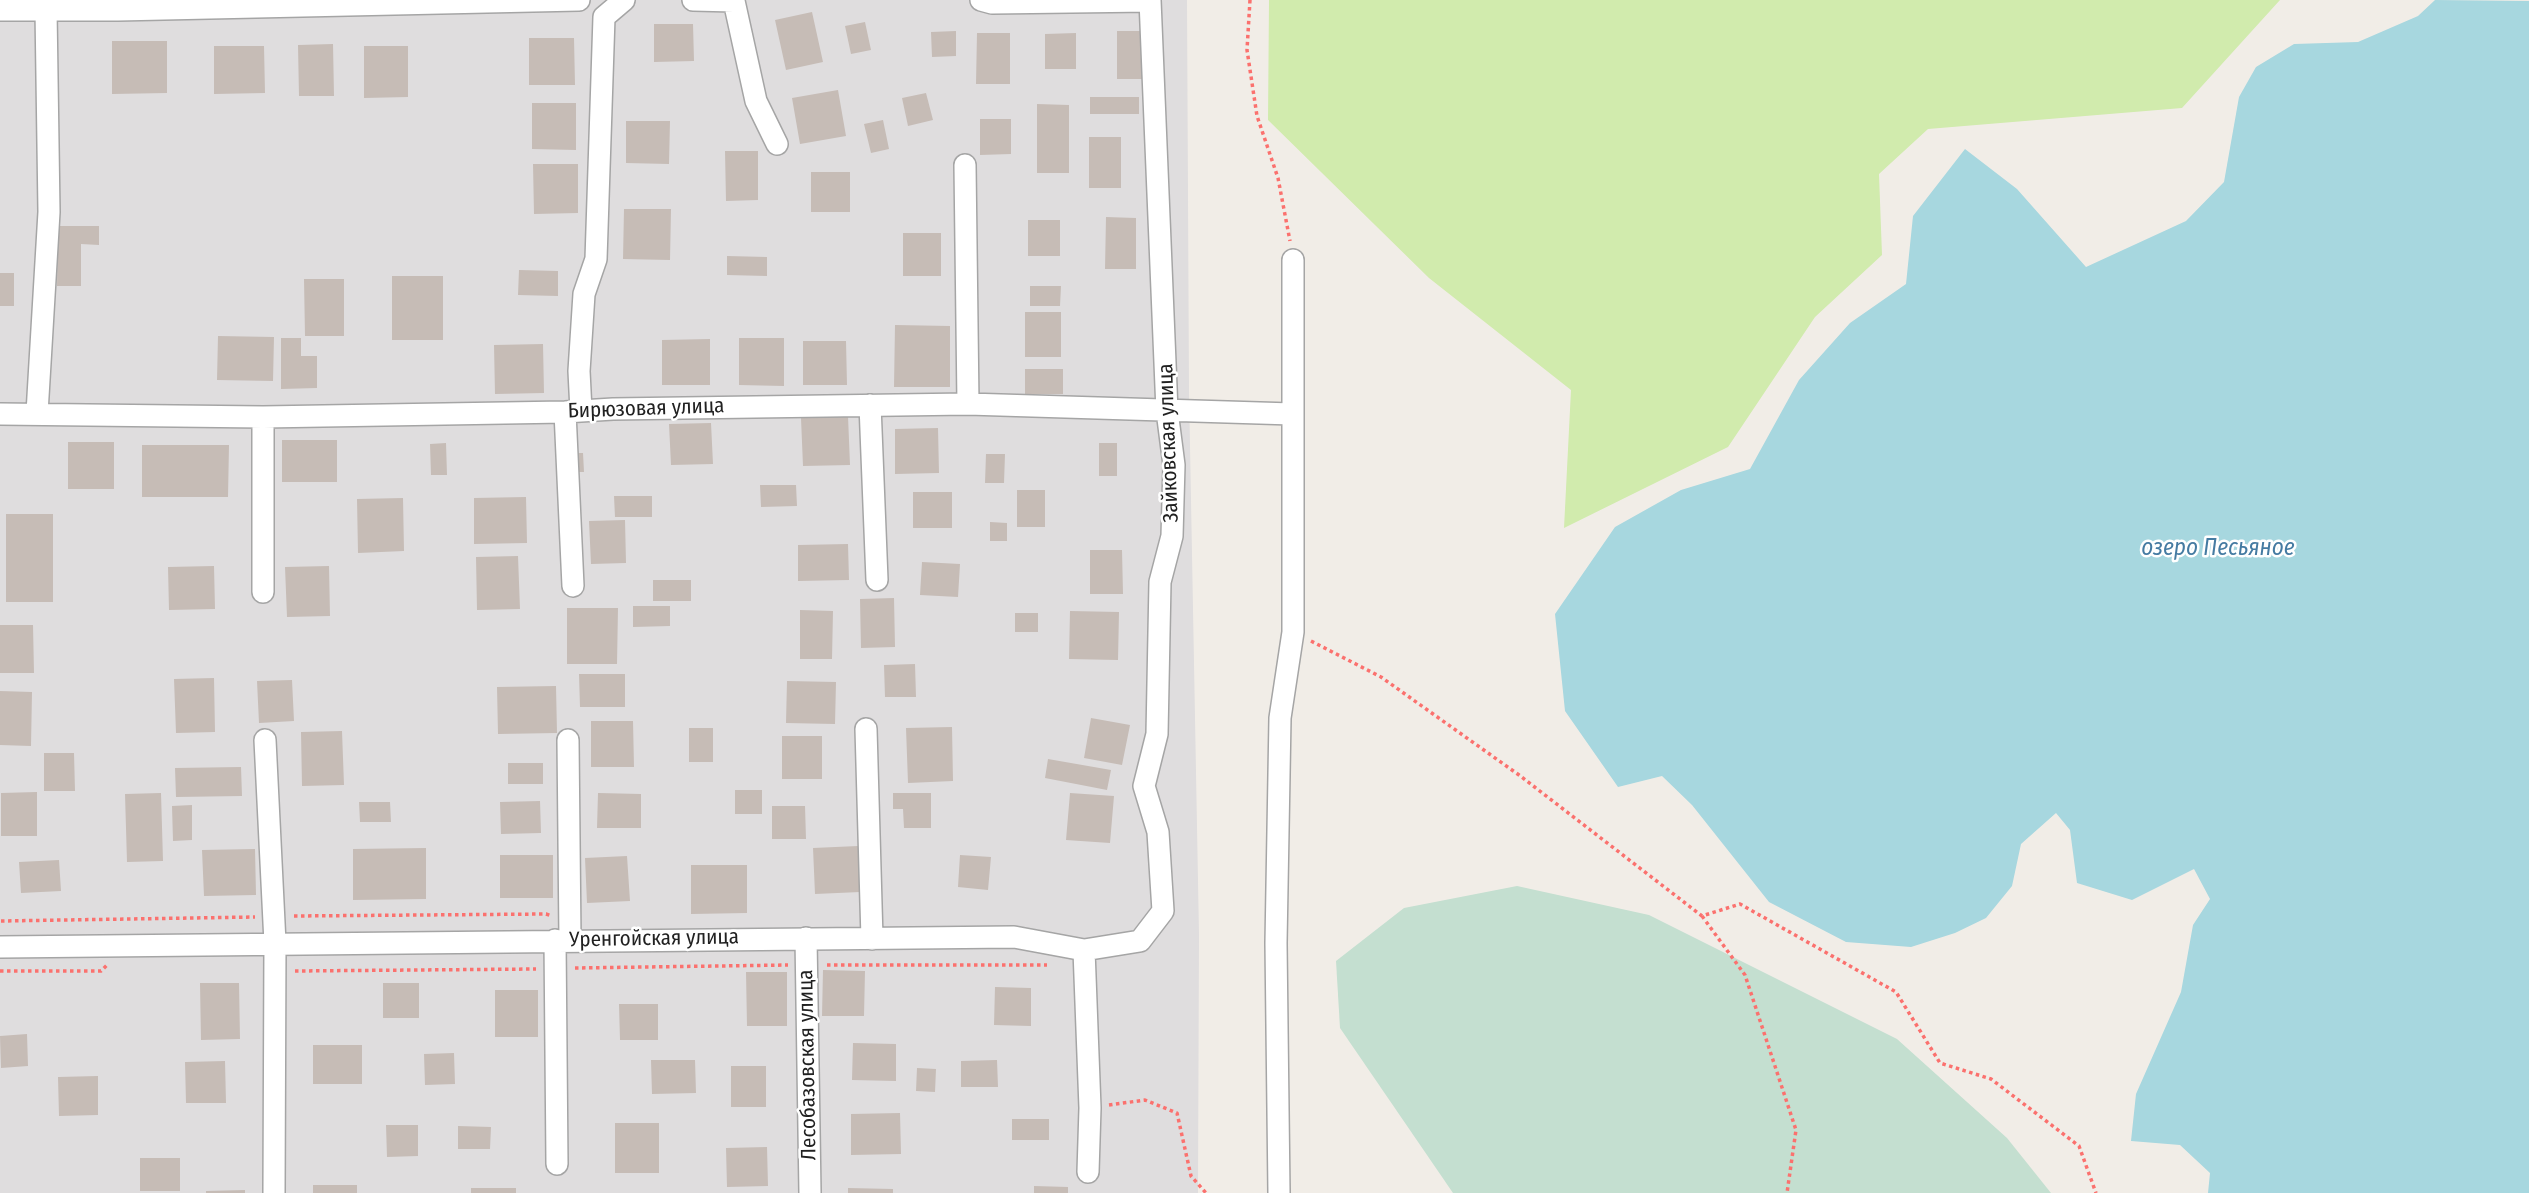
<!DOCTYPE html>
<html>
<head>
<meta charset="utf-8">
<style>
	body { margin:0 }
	canvas { display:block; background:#f1ede7 }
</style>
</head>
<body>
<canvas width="2529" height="1193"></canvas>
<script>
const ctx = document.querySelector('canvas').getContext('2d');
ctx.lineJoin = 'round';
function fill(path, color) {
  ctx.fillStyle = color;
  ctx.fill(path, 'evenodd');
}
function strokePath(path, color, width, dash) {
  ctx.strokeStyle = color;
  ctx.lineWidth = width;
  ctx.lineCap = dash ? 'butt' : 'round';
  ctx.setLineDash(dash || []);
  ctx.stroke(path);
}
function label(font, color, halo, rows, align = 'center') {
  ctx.font = font + ' "Fira Sans Condensed",sans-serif';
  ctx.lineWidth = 5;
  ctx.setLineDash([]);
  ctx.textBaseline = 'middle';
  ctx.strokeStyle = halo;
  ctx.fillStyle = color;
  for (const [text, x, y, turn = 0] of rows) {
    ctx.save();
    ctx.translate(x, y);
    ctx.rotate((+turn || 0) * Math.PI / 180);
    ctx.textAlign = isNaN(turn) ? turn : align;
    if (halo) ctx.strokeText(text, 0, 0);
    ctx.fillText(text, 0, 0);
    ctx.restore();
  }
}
fill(new Path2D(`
	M0,0H1187L1189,391L1199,935L1198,1193H0Z`), '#dfddde');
fill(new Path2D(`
	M1269,0H2280L2182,108L1928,129L1879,174L1882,255L1815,317L1728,447L1564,528L1571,390L1429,278L1268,120Z`), '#d1ebad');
fill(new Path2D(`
	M1517,886L1649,915L1897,1039L2007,1138L2051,1193H1453L1340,1028L1336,961L1404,908Z`), '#c4dfd0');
fill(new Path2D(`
	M2435,0L2529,1V1193H2208L2210,1173L2180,1145L2131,1141L2136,1094L2181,992L2193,925L2210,899L2194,869L2132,900L2077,883L2070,830L2056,813L2021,844L2012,886L1986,918L1955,933L1911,947L1846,942L1769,902L1692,805L1662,776L1618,787L1565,711L1555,614L1615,527L1681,490L1750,469L1799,380L1850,323L1906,284L1913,216L1965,149L2017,189L2086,267L2186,221L2224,182L2239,97L2256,67L2294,44L2358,42L2418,16Z`), '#a7d7df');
fill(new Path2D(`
	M812,12L823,62L786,70L775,20Z
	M865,22L871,50L851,54L845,26Z
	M654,24H693L694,61L654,62Z
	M956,31V56L932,57L931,32Z
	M1117,31H1142V79H1117Z
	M977,33H1010V84H976Z
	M1076,33V69H1045V34Z
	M529,38H574L575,85H529Z
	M112,41H167V93L112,94Z
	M333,44L334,96H299L298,45Z
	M214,46H264L265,93L214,94Z
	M364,46H408V97L364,98Z
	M838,90L846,136L800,144L792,98Z
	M926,93L933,120L908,126L902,98Z
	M1090,97H1139V114H1090Z
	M532,103H576V150L532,149Z
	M1037,104L1069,105V173H1037Z
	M980,119H1011V154L980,155Z
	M883,120L889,149L871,153L864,124Z
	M626,121H670L669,164L626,163Z
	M1089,137H1121V188H1089Z
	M725,151H758V200L726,201Z
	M533,164H578V213L534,214Z
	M811,172H850V212H811Z
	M624,209H671L670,260L623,259Z
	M1106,217L1136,218V269H1105Z
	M1028,220H1060V256H1028Z
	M58,226H99V245L81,244V286H57Z
	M903,233H941V276H903Z
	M727,256L767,257V276L727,275Z
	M519,270L558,271V296L518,295Z
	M0,273H14V306H0Z
	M392,276H443V340H392Z
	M304,279H344V336H305Z
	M1030,286H1061L1060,306H1030Z
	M1025,312H1061V357H1025Z
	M895,325L950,326V387H894Z
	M218,336L274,337L273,381L217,380Z
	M281,338H301V356H317V388L281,389Z
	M739,338H784V386L739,385Z
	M710,339V385H662V340Z
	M803,341H846L847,385H803Z
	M543,344L544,393L495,394L494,345Z
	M1025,369H1063V394H1025Z
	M848,416L850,465L803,466L801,418Z
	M711,423L713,464L671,465L669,424Z
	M938,428L939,473L895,474V429Z
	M282,440H337V482H282Z
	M68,442H114V489H68Z
	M446,443L447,475H431L430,444Z
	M1099,443H1117V476H1099Z
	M142,445H229L228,497H142Z
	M574,453H583L584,472H575Z
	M986,454H1005L1004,483H985Z
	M760,485H796L797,506L761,507Z
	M1017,490H1045V527H1017Z
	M913,492H952V528H913Z
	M614,496H652V517H615Z
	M526,497L527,543L474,544V498Z
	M403,498L404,551L358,553L357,499Z
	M6,514H53V602H6Z
	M625,520L626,563L591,564L589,521Z
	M990,522L1007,523V541H990Z
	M848,544L849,580L798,581V545Z
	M1090,550H1122L1123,594H1090Z
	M518,556L520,609L477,610L476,557Z
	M922,562L960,564L958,597L920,595Z
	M214,566L215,609L169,610L168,567Z
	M329,566L330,616L287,617L285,567Z
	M653,580H691V601H653Z
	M894,598L895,647L861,648L860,599Z
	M633,606H670V626L633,627Z
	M567,608H618L617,664H567Z
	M800,610L833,611L832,659H800Z
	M1070,611L1119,612L1118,660L1069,659Z
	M1015,613H1038V632H1015Z
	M0,625H33L34,673H0Z
	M915,664L916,697H885L884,665Z
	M579,674H625V707H580Z
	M214,678L215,732L176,733L174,679Z
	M292,680L294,721L259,723L257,681Z
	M787,681L836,682L835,724L786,723Z
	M556,686L557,733L498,734L497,687Z
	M0,691L32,692L31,746L0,745Z
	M1091,718L1130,725L1122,765L1084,758Z
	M591,721H633L634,767H591Z
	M952,727L953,781L908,783L906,728Z
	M689,728H713V762H689Z
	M342,731L344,785L302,786L301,732Z
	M782,736H822V779H782Z
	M44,753H74L75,791H44Z
	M1048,759L1111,770L1107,790L1045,778Z
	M508,763H543V784H508Z
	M241,767L242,796L176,797L175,768Z
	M735,790H762V814H735Z
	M37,792V836H1V793Z
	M161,793L163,861L127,862L125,794Z
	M598,793L641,794V828H597Z
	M893,793H931V828H904L903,809H893Z
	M1070,793L1114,796L1110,843L1066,840Z
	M540,801L541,833L501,834L500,802Z
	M359,802H390L391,822H360Z
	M192,805V840L173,841L172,806Z
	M772,806H805L806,839H772Z
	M858,846L860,892L815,894L813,848Z
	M426,848V899L353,900V849Z
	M255,849L256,895L204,896L202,850Z
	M500,855H553V898H500Z
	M960,855L991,857L988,890L958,887Z
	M627,856L630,901L587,903L585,858Z
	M59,860L61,891L21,893L19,862Z
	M691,865H747V913L691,914Z
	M823,970L865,971L864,1016H822Z
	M746,972H787V1026H747Z
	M200,983H239L240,1039L201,1040Z
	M383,983H419V1018H383Z
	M995,987L1031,988V1026L994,1025Z
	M495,990H538V1037H495Z
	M619,1004H658V1040H620Z
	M27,1034L28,1066L1,1068L0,1036Z
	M853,1043L896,1044V1081L852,1080Z
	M313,1045H362V1084H313Z
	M454,1053L455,1084L425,1085L424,1054Z
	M651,1060H695L696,1093L652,1094Z
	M997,1060L998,1087H961V1061Z
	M225,1061L226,1103H186L185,1062Z
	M731,1066H766V1107H731Z
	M917,1068L936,1069L935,1092L916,1091Z
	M98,1076V1115L59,1116L58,1077Z
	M900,1113L901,1154L851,1155V1114Z
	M1012,1119H1049V1140H1012Z
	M615,1123H659V1173H615Z
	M386,1125H418V1156L387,1157Z
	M458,1126L491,1127L490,1149H458Z
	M767,1147L768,1186L727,1187L726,1148Z
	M140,1158H180V1191H140Z
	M313,1185H357V1193H313Z
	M1034,1186L1068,1187V1193H1034Z
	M471,1188H516V1193H471Z
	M848,1188L893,1189V1193H848Z
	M245,1190V1193H206V1191Z`), '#c6bcb6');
const minor = new Path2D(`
	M693,0L734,1L756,101L777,144
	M981,0L992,3L1150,1
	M0,10H118L579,0
	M965,165L968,404
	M870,405L877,580
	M581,411L579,371L584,294L596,259L604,17L624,0
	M565,412L573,586
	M37,413L49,212L46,10
	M0,414L263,417L565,412L613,409L968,404L1292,414
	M263,592V417
	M866,729L872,939
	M265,740L275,943L274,1193
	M568,740L570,940
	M806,938L810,1193
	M555,940L557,1164
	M0,947L1014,937L1084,950L1090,1108L1088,1172
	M1084,950L1140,941L1163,911L1158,832L1144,786L1157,734L1160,582L1172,536L1174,465L1167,411L1150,0
	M1279,1193L1276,943L1280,718L1293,632V260`);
strokePath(minor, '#a5a5a5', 24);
strokePath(new Path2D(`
	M1250,0L1247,50L1257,116L1278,178L1290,241
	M1311,641L1381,677L1519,775L1702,916L1740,904L1896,992L1940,1063L1991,1079L2079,1146L2096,1193
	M294,916L546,914L552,916
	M1702,916L1745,975L1796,1130L1787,1193
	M1,921L255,917
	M827,965H1047
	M575,968L788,965
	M0,971H101L107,965
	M295,971L536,969
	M1109,1105L1145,1100L1177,1113L1191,1176L1206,1193`), '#fb716e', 3.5, [3.5, 3.5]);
strokePath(minor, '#fff', 21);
label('21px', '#212121', '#fff', [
	["Бирюзовая улица",646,409,-2],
	["Зайковская улица",1169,443,-92],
	["Уренгойская улица",654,939,-1],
	["Лесобазовская улица",808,1065,-91]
]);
label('italic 23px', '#457ba2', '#fff', [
	["озеро Песьяное",2218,549]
]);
</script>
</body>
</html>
